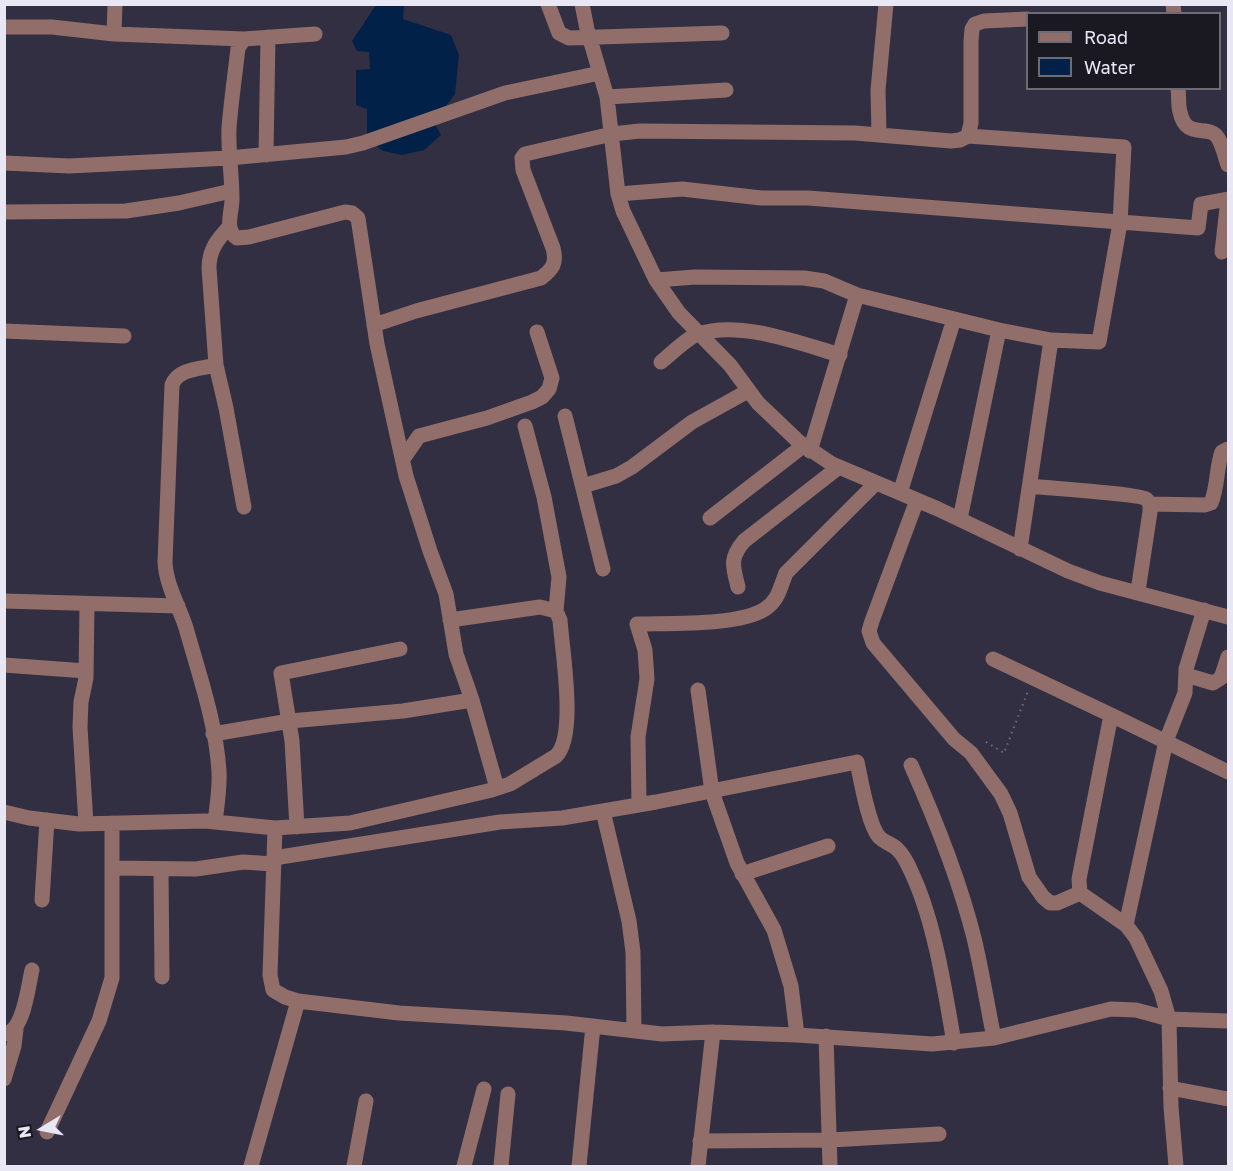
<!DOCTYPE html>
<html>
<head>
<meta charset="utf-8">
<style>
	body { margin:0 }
	#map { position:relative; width:1233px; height:1171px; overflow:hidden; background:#322f42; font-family:"Golos Text",sans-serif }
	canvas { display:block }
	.frame { position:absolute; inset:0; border:6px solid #e9e7f4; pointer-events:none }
	.legend { position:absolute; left:1026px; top:12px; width:195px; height:78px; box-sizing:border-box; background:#1a1821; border:2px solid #6d6b75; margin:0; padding:8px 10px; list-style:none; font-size:18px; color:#e9e7f4 }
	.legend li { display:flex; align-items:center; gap:12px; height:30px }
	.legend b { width:30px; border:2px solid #6d6b75 }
	.north { position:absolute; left:12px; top:1099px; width:60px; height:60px; -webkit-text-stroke:4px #1a1821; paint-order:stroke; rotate:260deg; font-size:16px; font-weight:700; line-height:24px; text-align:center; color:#e9e7f4 }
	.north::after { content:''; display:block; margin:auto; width:21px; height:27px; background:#e9e7f4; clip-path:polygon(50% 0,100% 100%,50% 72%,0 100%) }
</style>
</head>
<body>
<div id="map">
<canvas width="1233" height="1171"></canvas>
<div class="frame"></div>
<ul class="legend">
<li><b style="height:8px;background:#916e6a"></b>Road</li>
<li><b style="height:16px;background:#022149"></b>Water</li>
</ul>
<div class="north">N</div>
</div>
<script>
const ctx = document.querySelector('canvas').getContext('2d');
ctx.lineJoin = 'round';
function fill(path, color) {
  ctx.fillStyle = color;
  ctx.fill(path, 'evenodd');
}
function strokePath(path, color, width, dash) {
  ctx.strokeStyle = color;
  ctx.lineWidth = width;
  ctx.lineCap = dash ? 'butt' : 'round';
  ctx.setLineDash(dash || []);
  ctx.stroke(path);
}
fill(new Path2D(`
	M376,5H404L403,19L451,35L459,55L455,94L434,122L441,135L424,150L402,155L383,151L367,138V109L356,105V70L370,69L369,52L357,51L352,41Z`), '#022149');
strokePath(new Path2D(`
	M986,742L1004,753L1028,691`), '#716e7f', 2, [1.5, 4.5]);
strokePath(new Path2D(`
	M548,4L559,33L569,38L722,33
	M582,4L587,29L607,97
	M1173,4L1174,14
	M4,27H52L114,34L244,39
	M114,34L115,4
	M315,34L244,39L238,48C235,75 231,102 229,128C228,152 232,175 232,199C232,213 224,229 237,238L249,237L345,212L352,213L358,218L377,344L406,476L430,551L446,594L456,654L472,700L497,788
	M1178,88C1179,96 1178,105 1180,112C1186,141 1209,123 1218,138C1223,146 1225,157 1228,165
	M726,90L607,97L618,194L623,211L656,280L679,313L730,365L758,403L799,442L832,464L938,509L1068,571L1100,583L1228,617
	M879,134L878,90L886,4
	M968,136L1124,147L1120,223L1099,342L1051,340
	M266,155L268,37
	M4,163L69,166L229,158L346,147L363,143L505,93L600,73
	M618,194L682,189L761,198H808L1198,228L1201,204L1228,199L1222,252
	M4,212L126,211L179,203L231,191
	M229,227C217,240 209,250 209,268L216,365L226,408L244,507
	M656,280L695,277L804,278L824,281L857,295
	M374,325L416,311L541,278C553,269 557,263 553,248L523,170L522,158L525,154L612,134L640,131L855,133L951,141L960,140L968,136L971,123V41L972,29L975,24L984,21L1028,19
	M4,331L124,336
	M661,362C671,354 688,337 698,334C740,320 799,343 840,355
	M565,416L603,569
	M525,426L544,497L559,577L556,611
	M810,451L857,295L999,330
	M403,459L419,436L487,418L532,402L542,397L549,389L552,378L537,332
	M583,486L616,476L632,467L692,422L748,391
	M1030,486C1046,488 1140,494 1146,499C1151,503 1150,507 1150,512L1138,591
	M900,493L954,319
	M917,500L872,621L869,631L873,643L954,739L971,753L1001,794L1010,813L1029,877L1043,897L1050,903H1057L1080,893
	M1150,504L1205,505L1211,503C1218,487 1216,468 1222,452L1228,449
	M710,518L803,446
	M960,519L999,330L1051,340L1020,549
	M738,587C733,566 729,559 744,541L839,467
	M4,601L178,606
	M993,659L1111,715
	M4,665L86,671
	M1186,675L1213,683L1221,678L1228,657
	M698,690L712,792L737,863L774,930L791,986L797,1035
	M213,734L290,721L403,711L472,700
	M911,765C936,821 959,878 974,938C982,971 987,1004 994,1038
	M639,805L638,737L647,679L645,650L637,624C670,623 739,626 765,609C779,600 780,587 786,573L876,483
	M603,811L629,921L633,952L634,1031
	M4,812L29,818L79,824L205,821L275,828L350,823L492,790L510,784L556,756C577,736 562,650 560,620L556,611L540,607L450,620
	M215,822C217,805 220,788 219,771C216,723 199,674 186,628C179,606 166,585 165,562L172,385C178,368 201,369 216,365
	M86,824L80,727L81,702L86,678L87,604
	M297,827L292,741L281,673L400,649
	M275,828L270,975L273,990L285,997L298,1001
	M274,858L500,822L562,818L656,802L857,762C861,780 868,824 879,837C885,843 893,844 898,850C905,856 910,869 914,878C935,925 945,991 954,1043
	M112,868L196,869L243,862L274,864
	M161,869L162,977
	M742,874L828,846
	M42,900L47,820
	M1126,925L1166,741L1185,693L1186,669L1204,610
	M4,1034C24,1033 28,986 32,970
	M826,1036L830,1166
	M4,1079L14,1046L16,1029
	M1170,1088L1228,1099
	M47,1132L99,1021L112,978V823
	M700,1141L830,1140L939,1134
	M251,1166L298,1001L399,1013L566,1023L662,1034L713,1032L797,1035L932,1044L994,1038L1111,1009L1136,1010L1169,1019L1228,1021
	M354,1166L366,1101
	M464,1166L484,1089
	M501,1166L508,1094
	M579,1166L593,1026
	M698,1166L713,1032
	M1176,1166L1171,1107L1169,1019L1161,991L1136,938L1126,925L1080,893L1079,879L1111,715L1228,772`), '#916e6a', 15);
</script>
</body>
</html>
